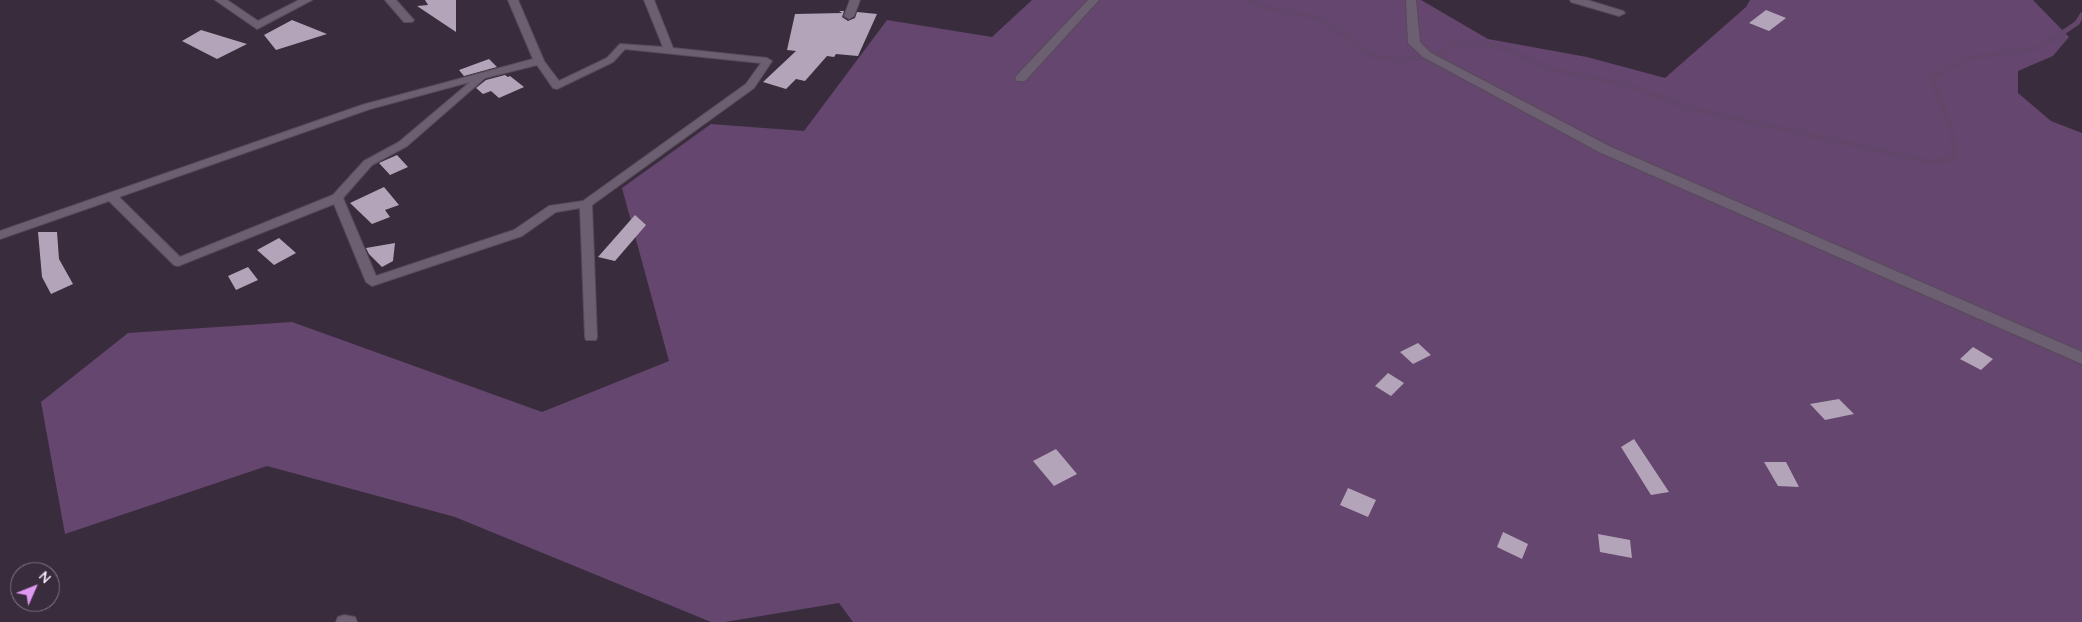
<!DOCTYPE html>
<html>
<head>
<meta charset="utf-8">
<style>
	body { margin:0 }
	#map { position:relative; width:2082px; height:622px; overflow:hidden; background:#392c3d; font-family:Quicksand,sans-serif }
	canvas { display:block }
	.north { position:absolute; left:10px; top:562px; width:50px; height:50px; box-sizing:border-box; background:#392c3d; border:1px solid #837886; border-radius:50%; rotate:46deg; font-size:14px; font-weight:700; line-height:20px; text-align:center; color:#f2e9f4 }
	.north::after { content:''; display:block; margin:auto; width:18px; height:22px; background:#de98f2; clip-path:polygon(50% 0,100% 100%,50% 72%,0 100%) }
</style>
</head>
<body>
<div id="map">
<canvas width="2082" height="622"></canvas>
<div class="north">N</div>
</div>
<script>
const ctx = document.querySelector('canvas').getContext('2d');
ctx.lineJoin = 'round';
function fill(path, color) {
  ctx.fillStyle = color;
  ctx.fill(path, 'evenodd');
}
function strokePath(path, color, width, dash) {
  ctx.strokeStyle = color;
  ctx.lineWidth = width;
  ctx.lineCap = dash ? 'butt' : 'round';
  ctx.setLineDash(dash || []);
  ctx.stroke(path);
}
fill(new Path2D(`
	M1032,0H1421L1488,39L1587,57L1665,78L1746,7L1750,0H2033L2069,37L2053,56L2018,71V93L2051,121L2082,133V622H853L839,603L725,622H711L455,517L267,466L65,534L41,402L128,333L292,322L542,412L669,361L622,188L711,124L804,131L887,20L992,37Z`), '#65466e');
strokePath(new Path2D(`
	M1249,0L1271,9L1320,18L1373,56L1403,60L1443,53L1456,43H1480L1508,49L1551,69L1628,85L1685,107L1931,162L1954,159L1953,132L1932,78L1969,58L2040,48L2077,23L2082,15`), '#62476a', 5);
fill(new Path2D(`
	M425,0H456V32L417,6L428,5Z
	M1766,10L1786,18L1769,31L1749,23Z
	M839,11H844L842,17L848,21L855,18L857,12L877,14L858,56L836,54L834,57L827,56L805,81L796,79L786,89L763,82L796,51L787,50L795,14L842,13Z
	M292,20L327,34L276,50L264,35Z
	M201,30L247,44L217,59L182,41Z
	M489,59L497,67L464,76L459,70Z
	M505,75L508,77L510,76L524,87L499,98L491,91L483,94L476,88L486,80Z
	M397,155L408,167L390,175L379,163Z
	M384,187L399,205L385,210L390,217L372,224L350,203Z
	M635,215L646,225L615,261L598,257Z
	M38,232H57L59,259L73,284L51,294L42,277Z
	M279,238L296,253L274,265L257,250Z
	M395,243L393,261L382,267L369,254L366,248Z
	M248,267L258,280L236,290L228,276Z
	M1418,343L1431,355L1413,364L1400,352Z
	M1973,347L1993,359L1981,370L1960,359Z
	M1388,373L1404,383L1391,396L1375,386Z
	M1839,399L1854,414L1825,420L1810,404Z
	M1634,439L1669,492L1651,495L1621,447Z
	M1056,449L1077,474L1054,486L1033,461Z
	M1764,462H1786L1799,487L1778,486Z
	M1348,488L1376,500L1368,517L1340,505Z
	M1503,532L1528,544L1522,559L1497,547Z
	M1598,534L1630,540L1632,558L1600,552Z`), '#b4a4b9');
const lane = new Path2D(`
	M508,0H518L544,61L559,81L607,58L620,44L663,47L644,0H654L673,48L767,58L772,61L754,88L592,205L597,337L596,340H586L585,337L580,208L556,212L522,236L372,286L366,282L334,204L178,266L174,265L109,201L0,239V231L362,105L533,59ZM625,49L761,63L746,84L583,201L549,206L514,230L376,276L343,198L372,165L407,146L485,78L537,65L553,88L557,89L613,62ZM470,82L399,142L364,161L333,195L180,257L119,197L370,109Z
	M850,0H860L854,16L849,19L844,16Z
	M344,615L355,617L357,622H336L338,617Z`);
const street = new Path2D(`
	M215,0H227L258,21L299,0H312L257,29Z
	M385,0H396L412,18L414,20L412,22H404Z
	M1088,0H1099L1025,81H1017L1015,78L1017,75Z
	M1406,0H1416L1420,42L1431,53L1609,146L2082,352V364L1599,152L1423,57L1408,43Z
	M1570,0H1587L1623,11L1625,13L1619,16L1571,2Z`);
strokePath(lane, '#574b59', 2);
strokePath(street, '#574b59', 2);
fill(lane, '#6d5f72');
fill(street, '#6d5f72');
</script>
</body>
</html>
